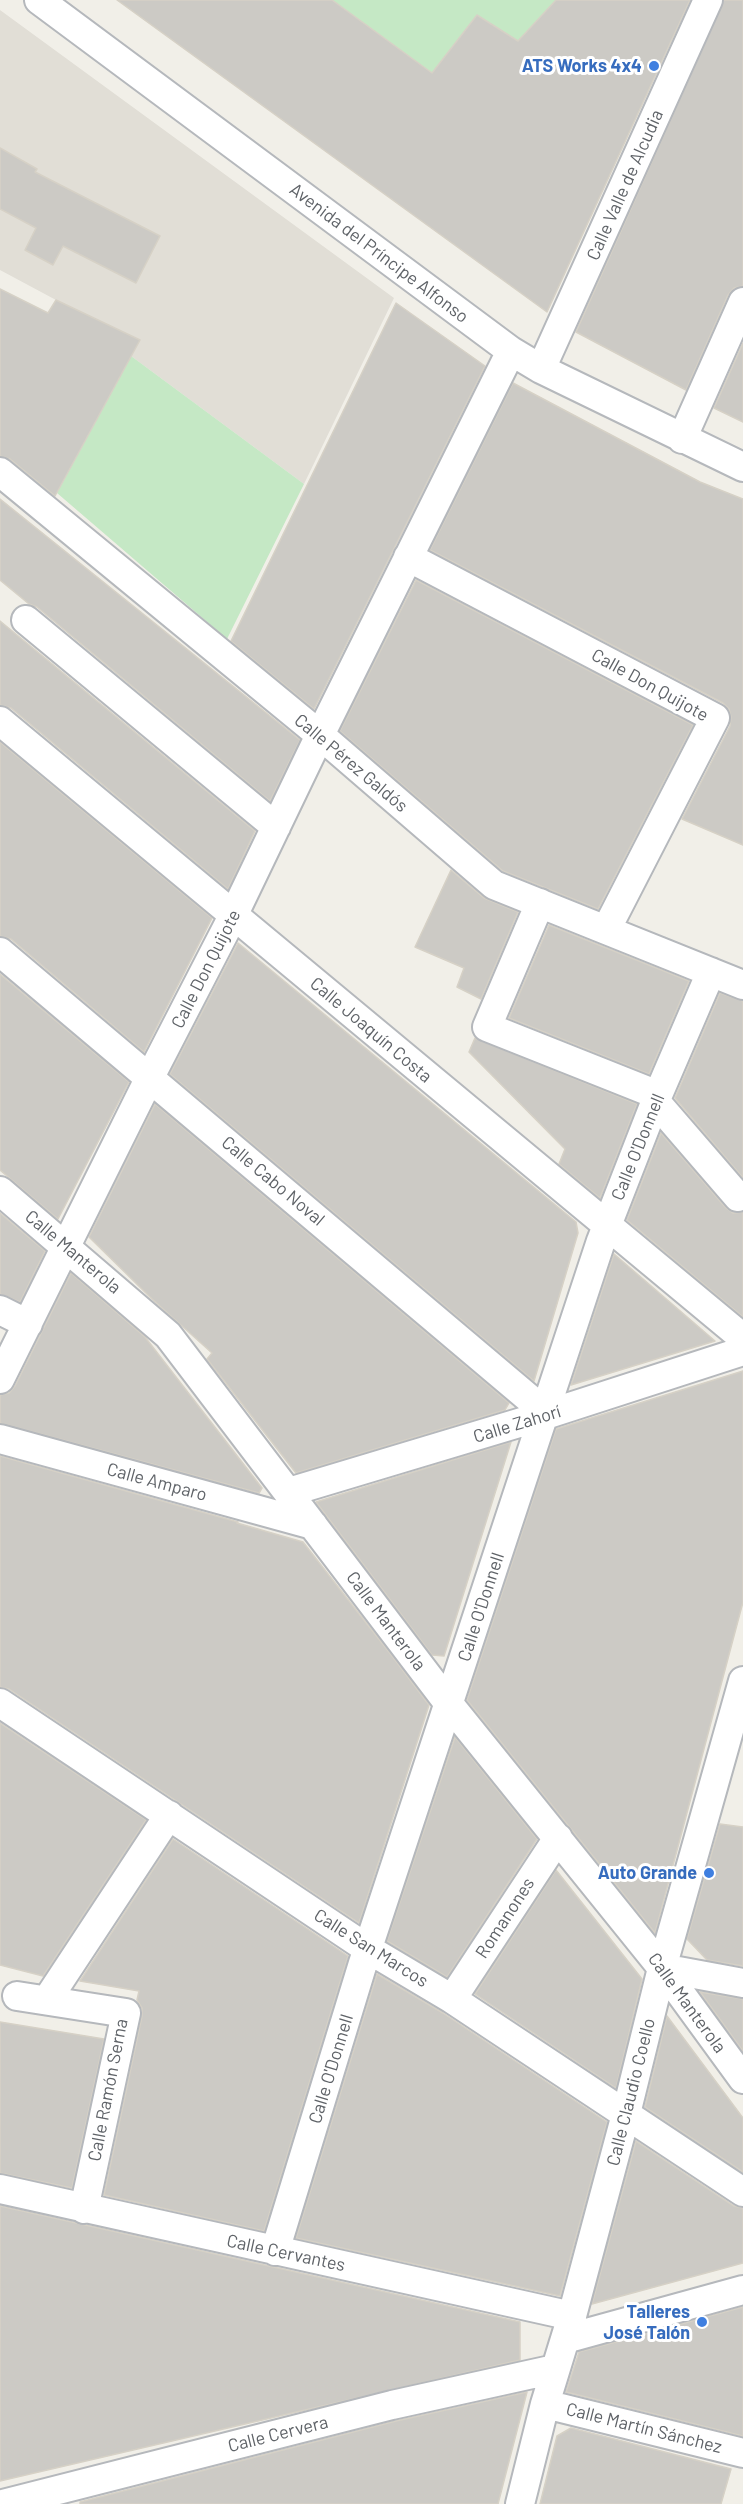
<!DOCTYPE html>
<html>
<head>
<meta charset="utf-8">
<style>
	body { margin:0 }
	canvas { display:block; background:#f1efe8 }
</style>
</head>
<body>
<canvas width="743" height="2504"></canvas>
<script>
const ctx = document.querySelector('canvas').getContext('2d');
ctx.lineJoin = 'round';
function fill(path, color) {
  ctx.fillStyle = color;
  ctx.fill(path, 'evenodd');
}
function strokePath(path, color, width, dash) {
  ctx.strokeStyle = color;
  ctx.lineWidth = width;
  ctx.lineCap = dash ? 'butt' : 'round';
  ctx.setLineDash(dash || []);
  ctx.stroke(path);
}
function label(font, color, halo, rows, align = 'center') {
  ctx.font = font + ' Barlow,sans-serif';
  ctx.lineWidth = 6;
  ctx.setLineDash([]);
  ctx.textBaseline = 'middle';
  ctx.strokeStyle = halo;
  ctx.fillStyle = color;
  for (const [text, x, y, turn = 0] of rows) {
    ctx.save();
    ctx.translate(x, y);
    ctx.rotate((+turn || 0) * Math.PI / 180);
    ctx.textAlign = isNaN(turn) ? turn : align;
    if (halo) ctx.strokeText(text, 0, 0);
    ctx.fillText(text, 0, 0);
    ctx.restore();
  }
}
fill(new Path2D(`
	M0,10L394,298L304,484L131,356L139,340L56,300L0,270Z`), '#e1ded6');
fill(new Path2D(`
	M332,0H556L518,41L477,15L432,73Z
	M131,356L304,484L227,639L57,493Z`), '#c5e8c5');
const building = new Path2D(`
	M117,0H332L432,73L477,15L518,41L556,0H690L547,312Z
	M724,0H743V286L734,288L728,295L686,390L576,332Z
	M0,148L37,169L35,172L160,236L136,283L63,246L53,265L25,250L36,228L0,209Z
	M0,289L48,313L56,300L140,340L55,496L10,459L0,456Z
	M396,303L485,366L314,709L231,641Z
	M743,343V422L714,408Z
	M513,383L700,482L743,499V845L682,819L730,726L731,717L729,709L723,703L430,550Z
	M0,499L300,740L270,801L37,607L29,604L0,580Z
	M416,580L693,725L598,909L503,871L340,731Z
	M0,621L255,831L228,889L11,708L0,705Z
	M0,742L212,918L144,1052L11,939L0,936Z
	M451,870L484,898L518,912L481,999L457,987L464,968L415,947Z
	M549,925L689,981L649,1074L509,1018Z
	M238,943L576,1222L578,1233L534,1381L170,1074Z
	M0,974L129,1082L58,1219L0,1170Z
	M720,993L743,1001V1178L675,1098Z
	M475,1038L637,1104L600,1198L559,1164L565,1149L469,1052Z
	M155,1104L509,1403L505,1410L296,1473L207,1359L212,1353L152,1299L89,1237Z
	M661,1133L726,1208L733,1213L743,1212V1317L627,1220Z
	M0,1213L45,1251L20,1302L0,1294Z
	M614,1254L715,1341L571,1385Z
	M71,1273L145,1337L262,1488L259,1493L0,1423V1395L9,1393L15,1386Z
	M743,1371V1602L655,1933L467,1700L556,1429Z
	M511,1442L444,1656L432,1655L316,1502Z
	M0,1456L238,1522L237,1523L303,1542L389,1652L429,1705L359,1923L9,1689L0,1687Z
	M0,1723L146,1820L43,1976L0,1965Z
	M455,1737L537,1839L447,1977L387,1941Z
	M720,1824L743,1827V1966L707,1960L687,1939Z
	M173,1839L348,1956L264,2231L104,2195L142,2016V2008L137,2000L139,1991L80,1981Z
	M556,1870L642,1979L616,2088L475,1994Z
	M377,1974L443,2013L607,2122L560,2296L296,2238Z
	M700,1992L743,1999V2051Z
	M667,2016L743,2118V2172L645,2107Z
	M0,2022L104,2039L72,2188L0,2173Z
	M636,2141L734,2206L743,2208V2263L592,2304Z
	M0,2206L520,2322V2360L0,2481Z
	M743,2307V2436L566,2392L579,2352Z
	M527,2392L498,2504H80V2502L396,2421Z
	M571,2428L731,2469L721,2504H540L557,2436Z`);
fill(building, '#cccac5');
strokePath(building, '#d6d1c6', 1.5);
const minor = new Path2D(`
	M39,0L511,351L541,369L743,467
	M541,369L708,0
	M682,439L743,302
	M0,472L320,735L494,885L743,985
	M408,557L715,718L606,930
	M26,620L276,827
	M0,721L743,1338
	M540,903L487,1027L658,1095
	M0,952L544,1411
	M656,1102L738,1197
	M0,1191L168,1335L449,1704L662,1968L743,2079
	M0,1310L28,1324
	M0,1379L150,1077L233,916L320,735L511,351
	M0,1439L313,1525
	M289,1492L542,1416L743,1351
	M0,1703L368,1949L452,1999L743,2192
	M662,1968L743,1983
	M17,1996L126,2013L84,2209
	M452,1999L558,1838
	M47,2000L169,1815
	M0,2189L572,2316
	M275,2251L363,1963L601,1241L658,1095L711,972
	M565,2339L743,2290
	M545,2404L743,2453
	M3,2504L392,2405L555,2369
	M520,2504L545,2404L572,2316L626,2114L662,1968L743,1681`);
strokePath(minor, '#b5b8bc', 32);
strokePath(minor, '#fff', 28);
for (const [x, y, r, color] of [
	[654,66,6,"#3f7fe0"],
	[709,1873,6,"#3f7fe0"],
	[702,2322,6,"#3f7fe0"]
]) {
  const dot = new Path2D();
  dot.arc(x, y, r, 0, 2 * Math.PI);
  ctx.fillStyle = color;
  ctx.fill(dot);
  strokePath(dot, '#fff', 2);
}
label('bold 18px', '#366cbe', '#fff', [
	["ATS Works 4x4",642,66],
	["Auto Grande",697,1873],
	["Talleres",690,2312],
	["José Talón",690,2333]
], 'right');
label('18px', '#5f6368', '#fff', [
	["Calle Valle de Alcudia",625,185,-66],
	["Avenida del Príncipe Alfonso",379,253,37],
	["Calle Don Quijote",650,685,29],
	["Calle Pérez Galdós",351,763,40],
	["Calle Don Quijote",206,969,-63],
	["Calle Joaquín Costa",371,1030,40],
	["Calle O'Donnell",638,1147,-68],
	["Calle Cabo Noval",273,1181,40],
	["Calle Manterola",73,1252,40],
	["Calle Zahorí",517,1424,-17],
	["Calle Amparo",157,1482,15],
	["Calle O'Donnell",481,1607,-72],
	["Calle Manterola",386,1621,53],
	["Romanones",505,1918,-57],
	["Calle San Marcos",371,1948,32],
	["Calle Manterola",687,2003,54],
	["Calle O'Donnell",331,2069,-73],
	["Calle Ramón Serna",108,2090,-79],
	["Calle Claudio Coello",631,2092,-76],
	["Calle Cervantes",286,2253,12],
	["Calle Martín Sánchez",644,2428,14],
	["Calle Cervera",278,2434,-14]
]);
</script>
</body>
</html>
